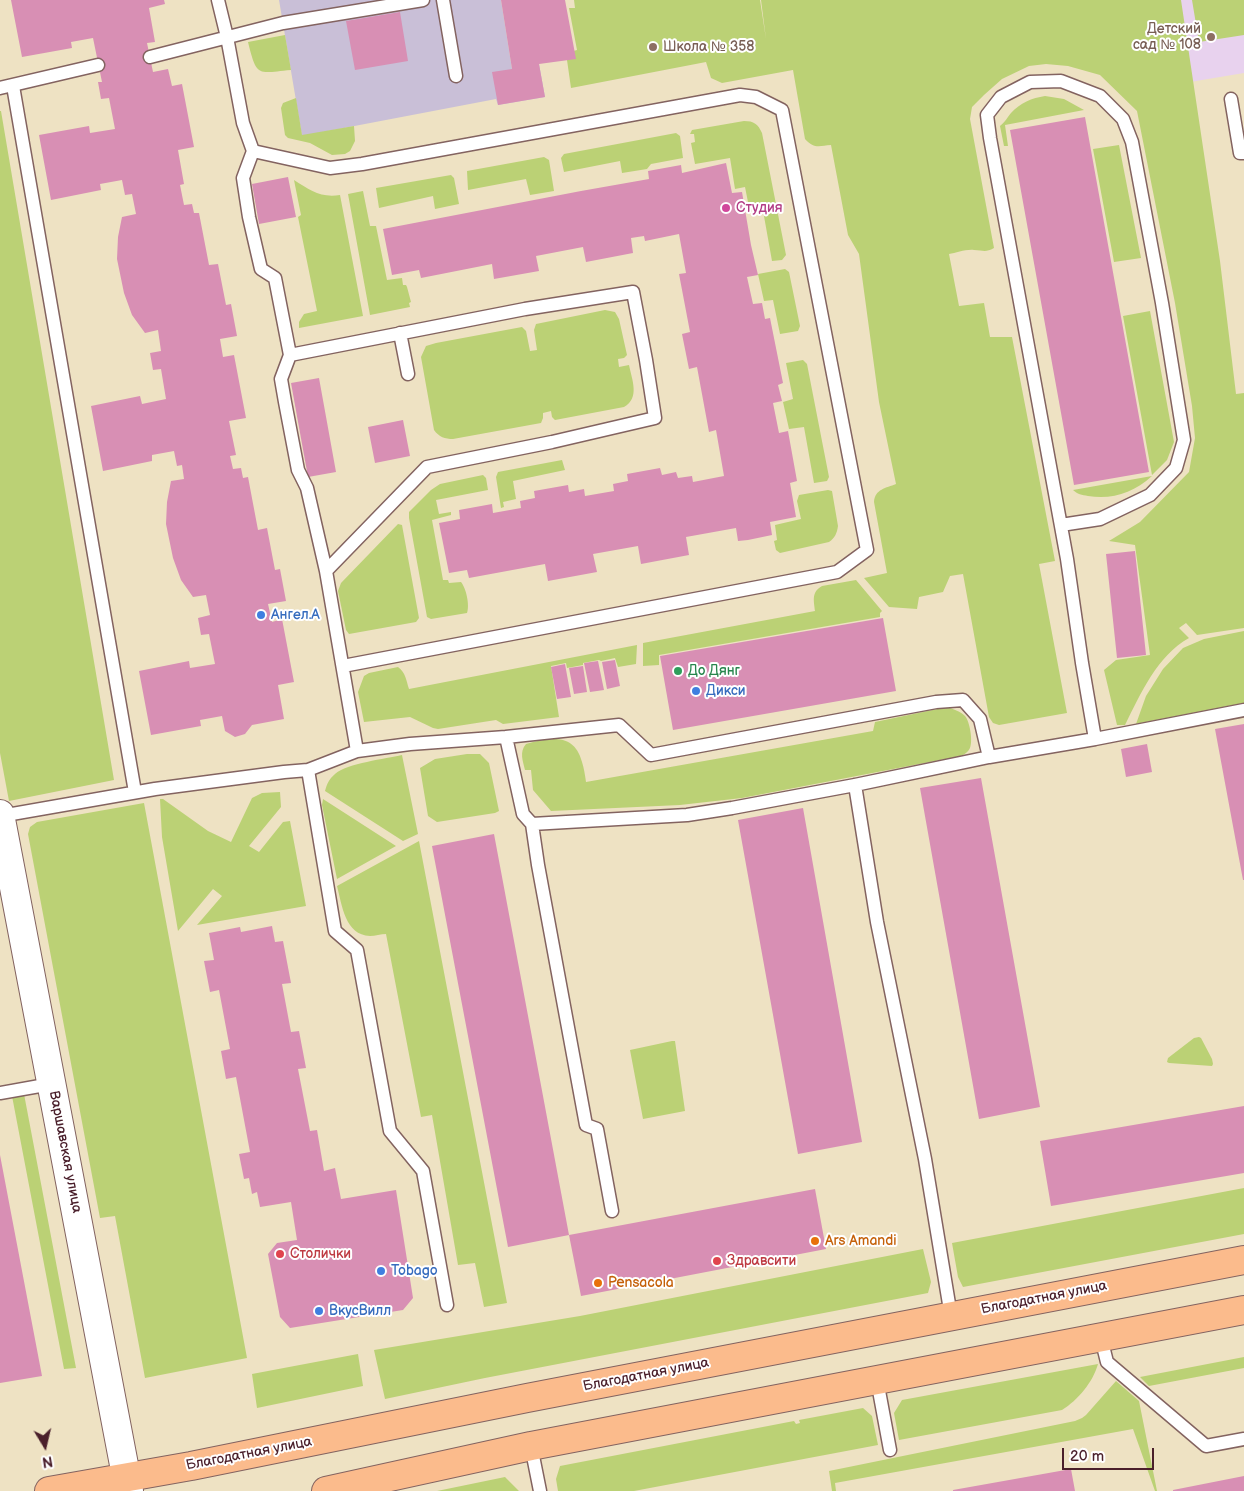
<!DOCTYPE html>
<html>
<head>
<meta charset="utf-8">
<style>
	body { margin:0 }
	#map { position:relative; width:1244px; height:1491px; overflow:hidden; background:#eee2c3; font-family:"Balsamiq Sans",sans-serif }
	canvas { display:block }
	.north { position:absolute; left:20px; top:1421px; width:50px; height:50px; -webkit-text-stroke:4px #fff; paint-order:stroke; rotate:171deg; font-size:14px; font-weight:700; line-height:20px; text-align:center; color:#4a1f2b }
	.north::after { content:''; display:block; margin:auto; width:18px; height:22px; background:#4a1f2b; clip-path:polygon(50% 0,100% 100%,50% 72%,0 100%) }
	.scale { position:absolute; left:1062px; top:1448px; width:92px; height:22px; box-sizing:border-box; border:2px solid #4a1f2b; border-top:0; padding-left:6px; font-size:15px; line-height:18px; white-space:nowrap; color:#4a1f2b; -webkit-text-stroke:4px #fff; paint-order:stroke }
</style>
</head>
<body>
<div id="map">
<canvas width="1244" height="1491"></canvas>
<div class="north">N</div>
<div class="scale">20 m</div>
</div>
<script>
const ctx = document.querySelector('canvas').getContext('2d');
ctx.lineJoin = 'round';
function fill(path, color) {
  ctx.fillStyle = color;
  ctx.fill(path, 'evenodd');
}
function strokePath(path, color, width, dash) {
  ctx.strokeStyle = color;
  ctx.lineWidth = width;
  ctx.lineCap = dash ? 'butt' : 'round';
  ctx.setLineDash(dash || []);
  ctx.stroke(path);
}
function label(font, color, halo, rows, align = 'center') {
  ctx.font = font + ' "Balsamiq Sans",sans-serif';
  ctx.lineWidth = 4;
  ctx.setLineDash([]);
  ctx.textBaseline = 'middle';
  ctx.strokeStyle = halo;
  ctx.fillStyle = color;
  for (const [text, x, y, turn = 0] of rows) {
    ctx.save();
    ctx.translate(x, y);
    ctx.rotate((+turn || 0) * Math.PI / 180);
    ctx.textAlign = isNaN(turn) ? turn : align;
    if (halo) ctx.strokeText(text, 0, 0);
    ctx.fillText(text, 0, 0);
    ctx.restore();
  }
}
fill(new Path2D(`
	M1172,0H1244V73L1184,83Z`), '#e8d2ee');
fill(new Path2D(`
	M279,0H501L512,69L539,64L545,97L498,105L496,99L302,136Z`), '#c9bfd7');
fill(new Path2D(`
	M574,0H760L766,39L761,0H1181L1220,261L1236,394L1244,393V628L1197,635L1186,623L1179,628L1189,638C1157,656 1141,693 1125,725H1117L1104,670L1116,660L1150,655L1135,545L1109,541L1140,522L1189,472L1195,438L1192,406L1175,303L1137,111L1100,75L1068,66L1046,64L1029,66L1002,79L984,95L972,107L970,119L994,248C985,253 983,250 974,250C966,249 956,253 949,254L959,306L984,303L990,337H1012L1055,561L1039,564L1067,713L999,725L993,723L989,717L963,574L950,576L943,592L919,597L917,609L889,607L864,578L887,573L874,502C875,489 886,488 896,484L879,402L859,254L848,235L831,145C819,146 814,149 805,139L793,70L722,83L711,78L706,62L571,88L566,53L577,50L569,8H575Z
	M1192,0H1244V35L1199,42Z
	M285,35L291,70C257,73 257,78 248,42Z
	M1045,96L1064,99L1084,110L1005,125L1008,146H1004L1000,126C1005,122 1007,118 1011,113C1020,103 1032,98 1045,96Z
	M296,98L302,135L354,126L355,141L350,151L345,154L332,155L310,143L288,138L285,135L281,108L283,103Z
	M0,111H1L114,780L9,801L0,753Z
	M744,121C754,121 758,124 762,133L786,255L782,260L772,261L762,205L749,207L745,187L735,189L730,158L695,164L691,143L695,142L694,134H690L692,130Z
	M676,133L680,136L683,158L651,164L647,169L622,173L620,161L564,172L561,158L564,154Z
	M1119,145L1141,258L1114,262L1093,149Z
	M544,157L549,160L554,191L530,195L526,179L468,190L467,171Z
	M451,175L454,178L459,204L435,209L433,196L379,208L376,188Z
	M294,180C310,190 320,198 340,195L363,316L299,328V322L304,314L317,311L298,217L301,215Z
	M363,191L370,226H376L387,280L402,278L403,285H406L407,287L411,302L409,303L410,307L370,315L348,194Z
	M785,269L789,272L800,326L798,331L780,334L773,300L764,301L758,274Z
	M605,310L615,312L619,319L627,355L624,358L618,359L619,367L629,365C632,380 640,398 624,407L555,420L552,417L551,411L543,413V418L541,423L453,439C445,439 439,437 434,430L421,357L426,346L436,343L522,327L526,331L530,351L537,350L534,330L536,324Z
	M1150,311L1174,442L1167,460L1152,475L1123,316Z
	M803,360L807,364L829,477L827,481L814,483L804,427L789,429L783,402L793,399L786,363Z
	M562,460L565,470L513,481L516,499L503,502L504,507L501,508L496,477L498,472Z
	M483,475L486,478L488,490L436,500L439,514L451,512V515L432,520L443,580H448L449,583L461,582C466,588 470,605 467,613L431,619L427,617L409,518V512L431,490L440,484Z
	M1152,476C1133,493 1112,500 1088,496C1082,495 1077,494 1073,490Z
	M828,490L832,491L838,526C837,533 835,538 829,542L780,553L776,550L774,541L777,540L775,525L801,519L797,501L799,495Z
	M398,524L402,525L419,618L416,622L349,634L346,630L338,591L341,583Z
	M856,580L882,611L880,613V617L659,655V665L643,666V643L815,611C814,601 811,592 822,586Z
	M1244,631V703L1136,724L1146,696L1163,669L1183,648L1204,639Z
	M637,645L636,664L618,667L615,658L601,661L599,660L583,663V665L567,668L566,663L551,666L559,717L503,724L496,720L438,729L433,728L410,717L364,722L358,692L364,676L369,673L398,667C406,673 406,680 409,689Z
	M947,707C953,709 960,711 965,716C970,722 973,741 970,748C968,752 965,754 961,756L742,798L680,805L551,811L533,790L531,770H525C523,761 519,752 526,744C549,738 574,732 582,762C584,768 585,775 586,782L873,731L875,722Z
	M467,754H480L489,763L499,811L495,813L437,822L428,816L420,768L435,759Z
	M402,755L418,834L403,841L325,791C327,784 329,779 335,774C347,763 386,759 402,755Z
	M280,792L281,807L249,846L259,852L283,822L290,821L306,906L197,925L222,896L213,889L178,931L162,837L160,799H163L208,831L231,842L252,798L262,793Z
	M323,799L396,846L337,879L322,805Z
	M144,803L247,1358L145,1378L115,1216L100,1218L28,834L30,827L37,822Z
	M419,841L507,1303L484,1307L475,1263L458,1265L432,1115L421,1117L386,934C381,934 375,936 370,936C345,935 342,905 337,886Z
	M1199,1037L1201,1038L1212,1059L1213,1064L1212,1066L1169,1063L1167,1062L1168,1058L1194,1038Z
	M672,1041H675L685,1111L643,1119L630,1050Z
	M24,1094L76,1368L64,1369L12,1096Z
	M1244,1188V1234L963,1287L958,1277L952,1243Z
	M923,1249L931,1282L928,1293L485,1378L385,1399L374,1350L580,1316Z
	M358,1354L363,1386L257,1408L252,1374Z
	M1244,1357V1368L1149,1386L1140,1377Z
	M1098,1364C1093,1382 1078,1400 1062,1410L899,1440L894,1413L902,1400Z
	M1116,1381L1139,1401L1157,1491H1155L1133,1429L835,1483L836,1491H832L829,1471L1075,1421L1082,1418L1086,1415Z
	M863,1408L872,1416L878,1445L634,1491H558L556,1479L560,1466L794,1421L796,1424L800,1423L799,1420Z
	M505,1477L519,1491H437Z`), '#bbd175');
fill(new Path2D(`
	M11,0H164L165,4L149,8L155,42L147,43L153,72L168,69L172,86L182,84L194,147L178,150L184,184L180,185L184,205L192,204L194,213H199L209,265L218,264L226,305L231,304L237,336L220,339L223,357L234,355L246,418L229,421L236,455L230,456L233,469L241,468L243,478L248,477L258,530L267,528L275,570L280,569L286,601L268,604L272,622L282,619L294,682L278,685L284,719L252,725L245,734L235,737L225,731L222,716L200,720L201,726L151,735L139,671L189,661L190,668L215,664L209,634L201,635L198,618L210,615L206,595L193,597L181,580L173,558L166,524L167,502L171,481L184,479L182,465L177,466L174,451L152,455V461L103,471L91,406L140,396L142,404L166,399L161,369L153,370L150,353L161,351L158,330L145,333L132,315L124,293L117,259L118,237L122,217L136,214L132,194L125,195L122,180L100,184L101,190L51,200L39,135L89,126L90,133L115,129L109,98L101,99L98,82H102L93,38L71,42L72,48L22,57Z
	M501,0H565L576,59L539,64L545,97L498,105L492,72L512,69Z
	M400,12L408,61L355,70L346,21Z
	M1085,117L1149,472L1074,485L1010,130Z
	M726,163L732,193L742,192L751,245L758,275L747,277L753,304L762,303L765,319L770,318L783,383L778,385L782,401L773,403L779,433L788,431L797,481L790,483L796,517L770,522L772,535L748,540L738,541L736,528L686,537L689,555L641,564L638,546L593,554L597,572L548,581L545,564L469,578L467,570L449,573L439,523L460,519L459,510L492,504L493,513L521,508L520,501L535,498L534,491L568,485L569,492L584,489L585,496L614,491L613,484L628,481L627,474L660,468L662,475L676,472L678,478L692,476L693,482L724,476L716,430L709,432L697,367L689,369L682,334L690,332L679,274L686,273L679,234L645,241L644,236L631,238L633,253L586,262L583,247L536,256L539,271L494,279L492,264L421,278L419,270L392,275L383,229L581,191L649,179L648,171L681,165L682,173Z
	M288,177L296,217L259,224L252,184Z
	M319,378L336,472L308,477L291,383Z
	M403,420L410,456L375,463L368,427Z
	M1135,551L1146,655L1117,658L1106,554Z
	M883,618L896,691L673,730L660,656Z
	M615,660L620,686L607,689L602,662Z
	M598,661L604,690L590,692L584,663Z
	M565,664L571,697L557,699L551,667Z
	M583,666L587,692L574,694L569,668Z
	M1244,724V880H1243L1215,729Z
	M1147,744L1152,772L1126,777L1121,749Z
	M981,778L1040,1107L979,1119L920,788Z
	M803,808L862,1142L798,1154L738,820Z
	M494,834L569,1235L508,1247L432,846Z
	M272,926L275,942L283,941L291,983L282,984L291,1032L299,1031L306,1068L298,1069L310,1131L317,1130L324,1171L335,1168L341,1199L396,1190L413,1298L403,1310L290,1328L280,1317L268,1254L277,1243L297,1240L291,1202L260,1207L257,1192L252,1194L249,1178L244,1179L239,1154L250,1152L236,1077L226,1079L221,1051L230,1049L219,990L210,992L204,961L214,960L209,933L240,927L241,932Z
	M1244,1106V1173L1051,1206L1040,1141Z
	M0,1155L42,1376L0,1383Z
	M815,1189L826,1249L581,1296L569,1235Z
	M1071,1469L1075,1491H953V1490Z
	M1244,1476V1491H1173V1490Z`), '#d88fb4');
const service = new Path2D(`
	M218,0L227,37L243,123L253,151L243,178L249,217L261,269L275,278L290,355L281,379L285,402L298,470L307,488L326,571L357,751
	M443,0L456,76
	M150,57L283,23L423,0
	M13,86L135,792
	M0,88L98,65
	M1231,99L1240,153H1244
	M253,151L330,168L362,164L740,95L756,97L782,110L867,550L837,572L343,666
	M400,333L408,374
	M290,355L525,309L633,292L646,360L655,418L552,442L427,467L326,571
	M1061,525L1100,519L1150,495L1176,468L1184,440L1162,303L1132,142L1123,119L1100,96L1061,81L1030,82L1001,97L987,115L990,138L1067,559L1082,663L1095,739
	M506,737L619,725L651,755L936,702L963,700L980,719L989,757
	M308,770L335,931L357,950L390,1131L423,1171L447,1305
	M855,785L877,922L925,1159L951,1316
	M0,816L155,789L284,772L308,770L357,751L410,744L506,737L523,814L532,824L687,815L732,808L855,785L989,757L1095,739L1244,710
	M532,824L538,865L586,1125L597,1129L612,1211
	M0,1093L51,1084
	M1101,1338L1107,1362L1206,1446L1244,1439
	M877,1380L890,1450
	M531,1446L540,1491`);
const tertiary = new Path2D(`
	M0,814L129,1491`);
const primary = new Path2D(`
	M49,1491L191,1466L527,1398L1244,1260
	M326,1491L531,1446L1244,1310`);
strokePath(service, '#836360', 15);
strokePath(tertiary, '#836360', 30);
strokePath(primary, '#836360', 30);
strokePath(service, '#fff', 12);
strokePath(tertiary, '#fff', 28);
strokePath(primary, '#fbbb8c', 28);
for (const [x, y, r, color] of [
	[1211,37,5,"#8d6e63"],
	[653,47,5,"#8d6e63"],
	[726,208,5,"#d1479c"],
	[261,615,5,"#3f7fe0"],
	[678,671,5,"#2e9e5b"],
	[696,691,5,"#3f7fe0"],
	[815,1241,5,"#e8710a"],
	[280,1254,5,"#e0444e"],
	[717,1261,5,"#e0444e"],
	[381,1271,5,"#3f7fe0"],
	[598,1283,5,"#e8710a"],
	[319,1311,5,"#3f7fe0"]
]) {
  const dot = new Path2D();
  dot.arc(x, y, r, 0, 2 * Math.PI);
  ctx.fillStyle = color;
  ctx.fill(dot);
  strokePath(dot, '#fff', 2);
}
label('14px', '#785e54', '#fff', [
	["Детский",1201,29],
	["сад № 108",1201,45],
	["Школа № 358",663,47,"left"]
], 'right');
label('14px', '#b23c85', '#fff', [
	["Студия",736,208]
], 'left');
label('14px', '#366cbe', '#fff', [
	["Ангел.А",271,615],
	["Дикси",706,691],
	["Tobago",391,1271],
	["ВкусВилл",329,1311]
], 'left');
label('14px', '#27864d', '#fff', [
	["До Дянг",688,671]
], 'left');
label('14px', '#4a1f2b', '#fff', [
	["Варшавская улица",65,1152,79],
	["Благодатная улица",1044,1298,-11],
	["Благодатная улица",646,1375,-11],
	["Благодатная улица",249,1454,-11]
]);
label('14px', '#c56008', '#fff', [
	["Ars Amandi",825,1241],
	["Pensacola",608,1283]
], 'left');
label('14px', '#be3a42', '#fff', [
	["Столички",290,1254],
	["Здравсити",727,1261]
], 'left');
</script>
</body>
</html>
